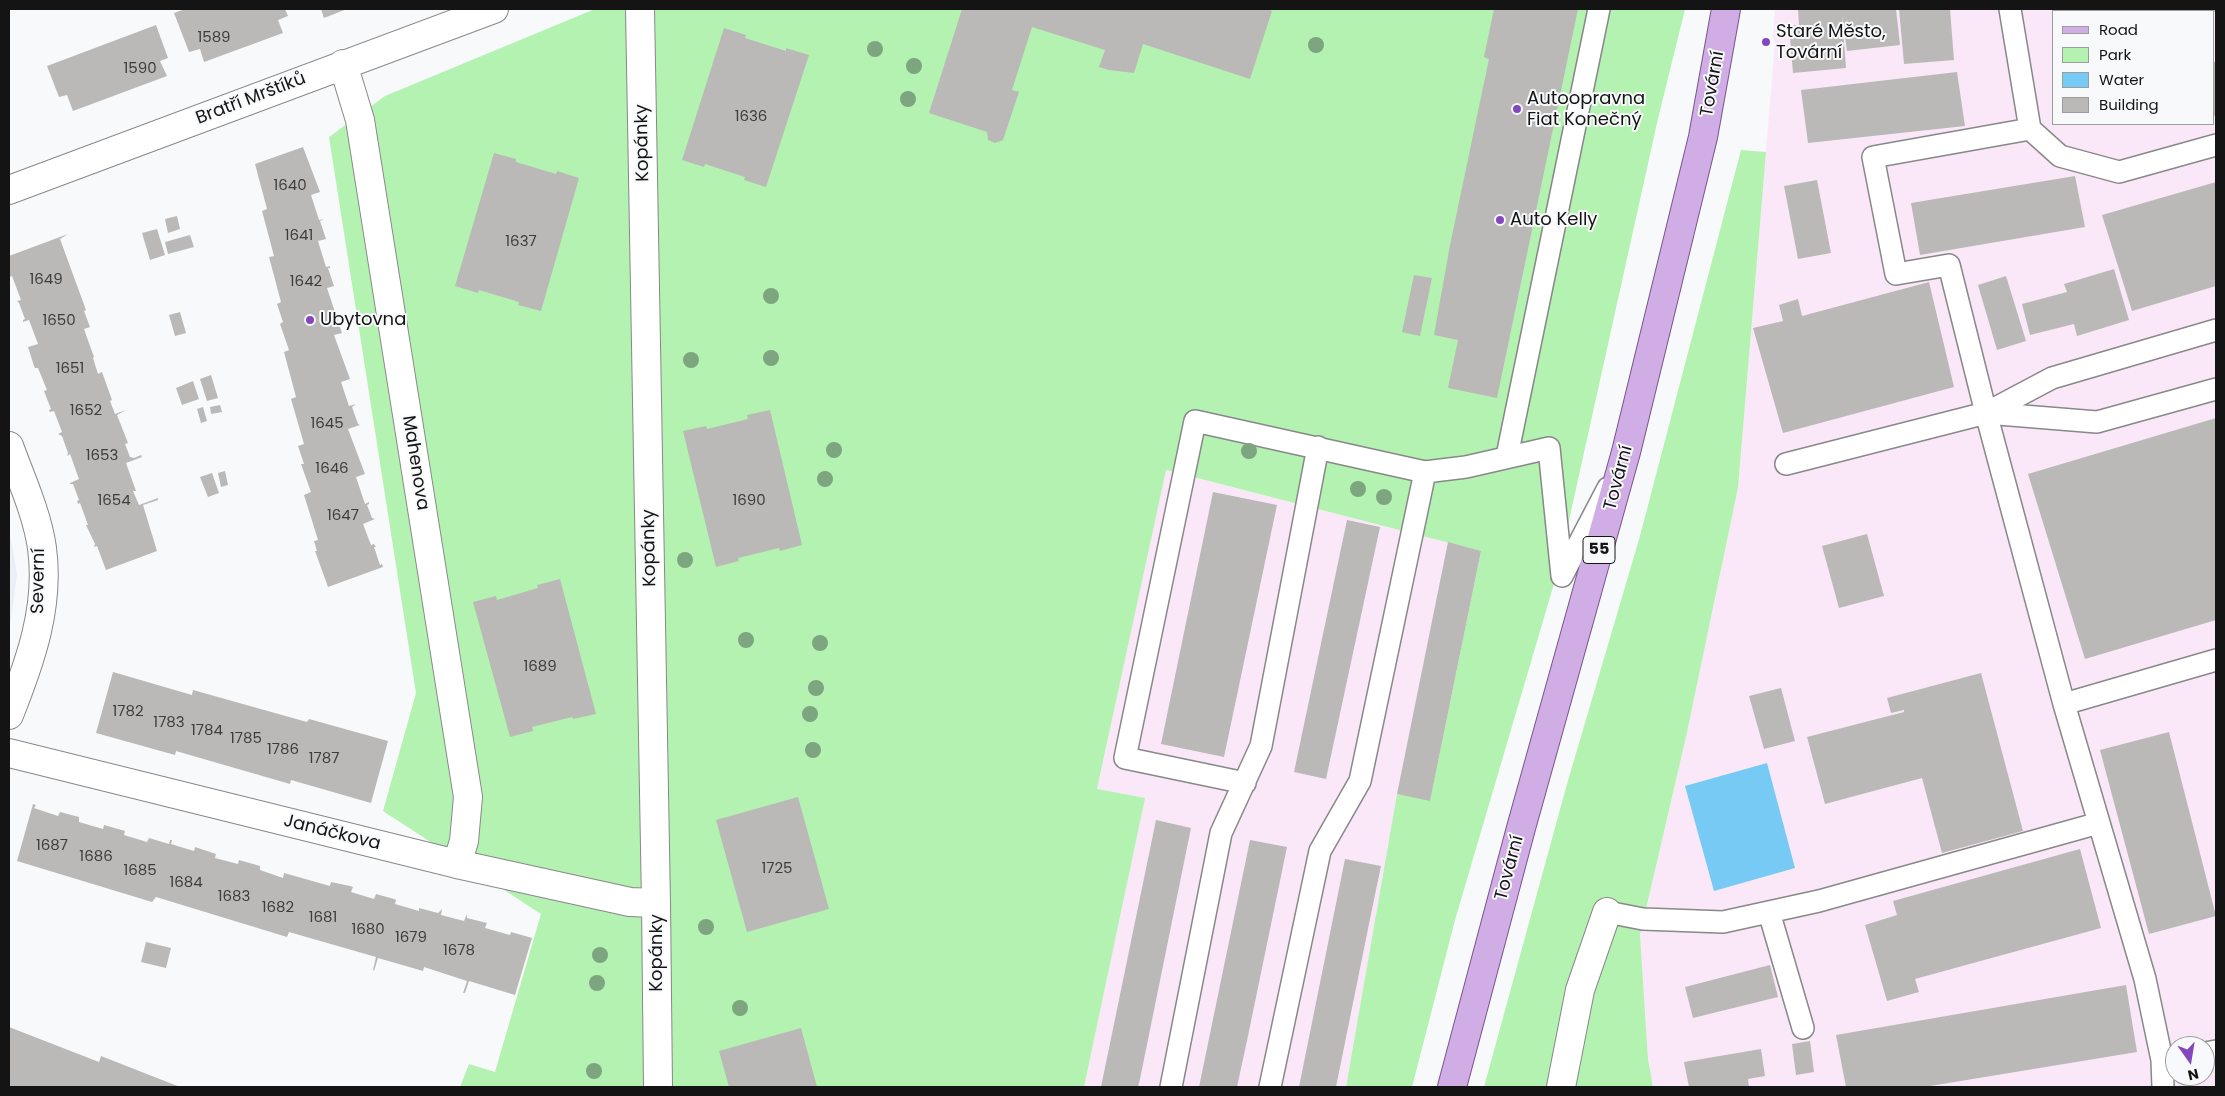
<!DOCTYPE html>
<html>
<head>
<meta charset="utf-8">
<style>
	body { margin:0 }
	#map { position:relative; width:2225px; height:1096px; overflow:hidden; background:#f8f9fa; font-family:Poppins,sans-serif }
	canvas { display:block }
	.frame { position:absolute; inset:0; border:10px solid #141415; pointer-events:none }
	.legend { position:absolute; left:2052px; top:10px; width:162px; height:115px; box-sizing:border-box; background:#f8f9fa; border:1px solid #9d9d9e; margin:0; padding:6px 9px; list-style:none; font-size:15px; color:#141415 }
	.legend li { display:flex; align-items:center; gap:10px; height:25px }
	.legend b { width:25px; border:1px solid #9d9d9e }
	.north { position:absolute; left:2165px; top:1036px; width:50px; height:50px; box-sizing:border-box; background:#f8f9fa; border:1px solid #9d9d9e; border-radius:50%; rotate:167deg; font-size:14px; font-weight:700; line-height:20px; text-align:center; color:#141415 }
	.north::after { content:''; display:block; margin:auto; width:18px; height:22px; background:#8448be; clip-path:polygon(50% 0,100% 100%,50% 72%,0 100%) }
</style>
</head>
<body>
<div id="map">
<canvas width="2225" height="1096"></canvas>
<div class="frame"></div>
<ul class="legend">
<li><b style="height:6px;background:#d0ade4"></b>Road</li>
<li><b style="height:14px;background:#b3f2b0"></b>Park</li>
<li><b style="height:14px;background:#76caf4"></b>Water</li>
<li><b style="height:14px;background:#bab9b8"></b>Building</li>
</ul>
<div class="north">N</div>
</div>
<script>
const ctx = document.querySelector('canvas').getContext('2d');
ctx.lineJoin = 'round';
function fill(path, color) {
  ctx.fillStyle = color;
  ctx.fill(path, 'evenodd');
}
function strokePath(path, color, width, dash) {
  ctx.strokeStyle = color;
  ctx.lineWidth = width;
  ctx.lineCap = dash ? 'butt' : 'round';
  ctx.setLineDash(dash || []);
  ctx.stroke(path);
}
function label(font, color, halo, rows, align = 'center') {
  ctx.font = font + ' Poppins,sans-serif';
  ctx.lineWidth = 4;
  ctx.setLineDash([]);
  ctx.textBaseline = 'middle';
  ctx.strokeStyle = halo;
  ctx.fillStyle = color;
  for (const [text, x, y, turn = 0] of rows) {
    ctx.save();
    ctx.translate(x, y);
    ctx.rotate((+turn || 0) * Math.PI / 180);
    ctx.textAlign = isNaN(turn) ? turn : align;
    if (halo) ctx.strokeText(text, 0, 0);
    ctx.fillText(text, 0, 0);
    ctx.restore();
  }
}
fill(new Path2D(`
	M1775,9H2216V1087H1653L1648,1059L1640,936L1686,737L1738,488L1775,43L1773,38ZM2054,11H2214V124H2054ZM2175,1046H2205V1076H2175Z
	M1165,470L1481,551L1430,801L1397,794L1346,1087H1084L1144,798L1097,790Z`), '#fae8f9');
fill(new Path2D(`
	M9,528L17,574L9,633Z`), '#ecedf5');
fill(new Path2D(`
	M595,9H1685L1657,123L1558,570L1455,920L1412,1087H1346L1397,794L1430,800L1481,551L1166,470L1097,789L1145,798L1084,1087H460L469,1064L495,1072L541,914L383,811L416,693L329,137L385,96Z
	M1741,150L1766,152L1738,488L1686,737L1640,935L1648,1059L1653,1087H1484L1567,784L1640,536Z`), '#b3f2b0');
fill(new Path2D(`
	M1767,763L1795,868L1714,891L1685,786Z`), '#76caf4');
fill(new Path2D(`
	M185,9H285L288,16L278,20L283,33L204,62L200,49L189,52L174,13Z
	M321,9H347L324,18Z
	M962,9H1266L1272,11L1250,79L1143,44L1134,73L1109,70L1099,67L1105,50L1032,27L1012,90L1019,92L1003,140L995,143L988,140L987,132L929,113Z
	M1494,9H1578L1497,398L1448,388L1458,340L1434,335L1450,245L1489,59L1484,57Z
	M1798,9H1896L1900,45L1847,51L1842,15L1846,68L1793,73L1789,25H1799Z
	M1899,9H1950L1954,60L1904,64Z
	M2056,9H2099L2057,11Z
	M2203,9H2216V12L2204,11Z
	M156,25L168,58L160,61L167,76L73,111L67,95L59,97L47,66Z
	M724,28L746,35L745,38L786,51V48L809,55L766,187L744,180L745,177L705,164L704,167L682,160Z
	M2214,62H2216V115L2214,116Z
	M1957,72L1965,126L1808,143L1801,90Z
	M303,147L320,192L311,195L319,220L324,219L320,221L326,239L318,241L326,267L330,266V268H328L334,286L327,288L342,333L334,335L350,379L341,382L349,406L356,404L352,407L358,424L360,425L348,429L365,474L356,477L365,504L369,502V504L367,505L372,518L375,519L363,524L371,545L374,544L376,547H374L380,565L382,564L383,567L328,587L315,551H317L314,541L318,540L304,495L311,492L301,464H304L298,446L304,444L291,399L296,397L284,352L289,350L280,324L283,322L277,304L281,302L269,257L274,256L262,211L267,209L255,164Z
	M494,153L516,159V162L556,174L557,171L579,178L541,311L518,305L519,302L479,290L478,293L455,286Z
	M2075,176L2085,227L1920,255L1911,203Z
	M1817,180L1831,253L1798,259L1784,186Z
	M2216,182V286L2132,311L2102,215Z
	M177,216L180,229L168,233L165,219Z
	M157,229L165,255L150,260L142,233Z
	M68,234L60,239L86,310L84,311L90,327L84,329L94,357L93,358L98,374L102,372L112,400L110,401L115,414L126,410L117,415L128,443L125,444L130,457L134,458L141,455L142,457L126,463L136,491H133L139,505L158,498V500L143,505L157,551L106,570L97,546L94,547L95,544L86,525H88L80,503L78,504L77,501L79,500L73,484H70V483L79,479L70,454L67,456L68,453L62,436L58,434L62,432L54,411L50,412L49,410L51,409L44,391L47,390L38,368H35L34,366L28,347L38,344L29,320L23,322V320L25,319L19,303L17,301L21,300L12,276L9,277V256Z
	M190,235L194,247L168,254L165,242Z
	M2114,269L2129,320L2077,336L2074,324L2030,335L2022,304L2067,292L2064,284Z
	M1414,275L1432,278L1420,336L1402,332Z
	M2006,276L2026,341L1997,350L1978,285Z
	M1929,282L1954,387L1783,433L1753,328L1783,321L1779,305L1798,299L1802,316Z
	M180,312L186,333L175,336L169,315Z
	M211,375L218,398L207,401L200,379Z
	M193,381L199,399L182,405L176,388Z
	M220,405L222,412L211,414L210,407Z
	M203,407L207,421L201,423L197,409Z
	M770,410L802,545L780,551L779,548L738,558L739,561L716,567L683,431L706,426L707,429L748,419L747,415Z
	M2216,418V620L2085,659L2028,474Z
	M225,471L228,485L221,487L218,473Z
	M212,473L219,493L208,497L200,477Z
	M1213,492L1277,505L1224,757L1161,744Z
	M1347,520L1380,527L1326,779L1294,772Z
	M1867,534L1884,596L1839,608L1822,546Z
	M1448,542L1481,551L1430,801L1397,794Z
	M560,579L596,714L573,719L572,717L532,727L533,731L510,737L473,602L496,596L497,600L538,588L537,585Z
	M113,672L192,695L193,690L307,722L309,719L388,741L371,803L291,780L290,784L176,751L175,755L96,733Z
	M1981,673L2023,831L1942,853L1922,778L1825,804L1807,737L1904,712V710L1891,713L1887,698Z
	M1781,688L1795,741L1764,749L1749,696Z
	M2169,732L2216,916L2149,934L2100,750Z
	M798,797L829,909L747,932L716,820Z
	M33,804L36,805L34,808L58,816L60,812L79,817V822L103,829L104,825L125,831L124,835L147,842L149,838L169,844L170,840H172L171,844L194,851L195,847L216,854L215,858L238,864L239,860L260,866V870L283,878L284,873L330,886L331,882L350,886L353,887L351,892L374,899L376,894L394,899L396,900L395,904L419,911V908L438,913L442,909L441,915L464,921L467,914V918L487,923L485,928L510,935L511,932L532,938L515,995L469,981L465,993H463L467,981L424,967L423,971L378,958L374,971L373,970L376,957L289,932L287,937L156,897L152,902L17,861Z
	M1156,820L1191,828L1140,1079L1138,1087H1101Z
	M1250,840L1287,847L1248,1036L1237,1087H1199Z
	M2080,849L2101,928L1915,979L1919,992L1887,1001L1865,925L1897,915L1893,901Z
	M1345,859L1381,866L1371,914L1336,1087H1299Z
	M146,942L171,948L166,968L141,962Z
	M1770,965L1778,997L1693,1018L1685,987Z
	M2126,985L2137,1052L1924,1087H1846L1836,1035Z
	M9,1027L99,1062L101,1056L180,1087H9Z
	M801,1028L817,1087H729L719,1051Z
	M1810,1041L1814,1072L1796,1075L1792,1044Z
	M1761,1049L1765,1076L1748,1079L1749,1087H1689L1684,1062Z`), '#bab9b8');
const lane = new Path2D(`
	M2010,9L2030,129L1873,157L1896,274L1949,265L1986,413L2064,704L2145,979L2162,1060L2163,1087
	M2030,129L2060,156L2119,172L2216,145
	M1986,413L2052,378L2216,330
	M1507,456L1599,9
	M1786,464L1986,413L2097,422L2216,389
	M2064,704L2216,660
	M1245,783L1125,758L1195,421L1425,472L1466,467L1549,448L1562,576L1608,488
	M1607,912L1643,919L1723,922L1819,901L2099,823
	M1769,912L1803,1028
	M2205,1053L2216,1051
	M1171,1087L1221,833L1261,746L1318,447
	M1270,1087L1320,851L1360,781L1425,472`);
const street = new Path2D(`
	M640,9L656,903L658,1087
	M343,64L360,120L468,797L464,841L457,864
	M9,190L494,9
	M9,446C21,479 37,513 42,548C50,607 30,662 9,715
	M9,753L457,864L630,902L656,903
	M1561,1087L1580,990L1607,912`);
const primary = new Path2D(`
	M1452,1087L1521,828L1626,452L1703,137L1726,9`);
strokePath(lane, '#888889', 24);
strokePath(street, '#888889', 30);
strokePath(primary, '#7a5490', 30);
strokePath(lane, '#fff', 21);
strokePath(street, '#fff', 28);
strokePath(primary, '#d0ade4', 28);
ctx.fillStyle = '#7da57f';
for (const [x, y] of [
	[1316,45],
	[875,49],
	[914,66],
	[908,99],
	[771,296],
	[771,358],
	[691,360],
	[834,450],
	[1249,451],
	[825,479],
	[1358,489],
	[1384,497],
	[685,560],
	[746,640],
	[820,643],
	[816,688],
	[810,714],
	[813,750],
	[706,927],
	[600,955],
	[597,983],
	[740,1008],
	[594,1071]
]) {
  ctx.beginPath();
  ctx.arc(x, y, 8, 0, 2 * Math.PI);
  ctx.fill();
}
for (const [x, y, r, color] of [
	[1766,42,5,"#8448be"],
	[1517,109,5,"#8448be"],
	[1500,220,5,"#8448be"],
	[310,320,5,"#8448be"]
]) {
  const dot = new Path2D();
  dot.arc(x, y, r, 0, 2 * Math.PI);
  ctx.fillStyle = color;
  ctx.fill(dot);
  strokePath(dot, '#f8f9fa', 2);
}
label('15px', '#3e3d3e', null, [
	["1589",214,38],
	["1590",140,69],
	["1636",751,117],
	["1640",290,186],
	["1641",299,236],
	["1637",521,242],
	["1649",46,280],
	["1642",306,282],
	["1650",59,321],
	["1651",70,369],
	["1652",86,411],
	["1645",327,424],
	["1653",102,456],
	["1646",332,469],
	["1654",114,501],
	["1690",749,501],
	["1647",343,516],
	["1689",540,667],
	["1782",128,712],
	["1783",169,723],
	["1784",207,731],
	["1785",246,739],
	["1786",283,750],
	["1787",324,759],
	["1687",52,846],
	["1686",96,857],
	["1725",777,869],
	["1685",140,871],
	["1684",186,883],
	["1683",234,897],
	["1682",278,908],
	["1681",323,918],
	["1680",368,930],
	["1679",411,938],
	["1678",459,951]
]);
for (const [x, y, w] of [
	[1599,550,32]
]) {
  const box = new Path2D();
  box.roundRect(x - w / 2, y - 13.5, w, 27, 4);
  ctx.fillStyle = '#f8f9fa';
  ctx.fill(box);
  strokePath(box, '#141415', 1);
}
label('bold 16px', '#141415', null, [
	["55",1599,550]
]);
label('18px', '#141415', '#f8f9fa', [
	["Staré Město,",1776,32],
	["Tovární",1776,53],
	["Autoopravna",1527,99],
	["Fiat Konečný",1527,120],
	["Auto Kelly",1510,220],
	["Ubytovna",320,320]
], 'left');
label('18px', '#141415', '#f8f9fa', [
	["Tovární",1713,84,-80],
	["Bratří Mrštíků",251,99,-21],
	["Kopánky",643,143,-91],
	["Mahenova",415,463,81],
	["Tovární",1619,478,-75],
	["Kopánky",650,548,-91],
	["Severní",39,581,-89],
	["Janáčkova",332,833,14],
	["Tovární",1510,868,-75],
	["Kopánky",657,953,-90]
]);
</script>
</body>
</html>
